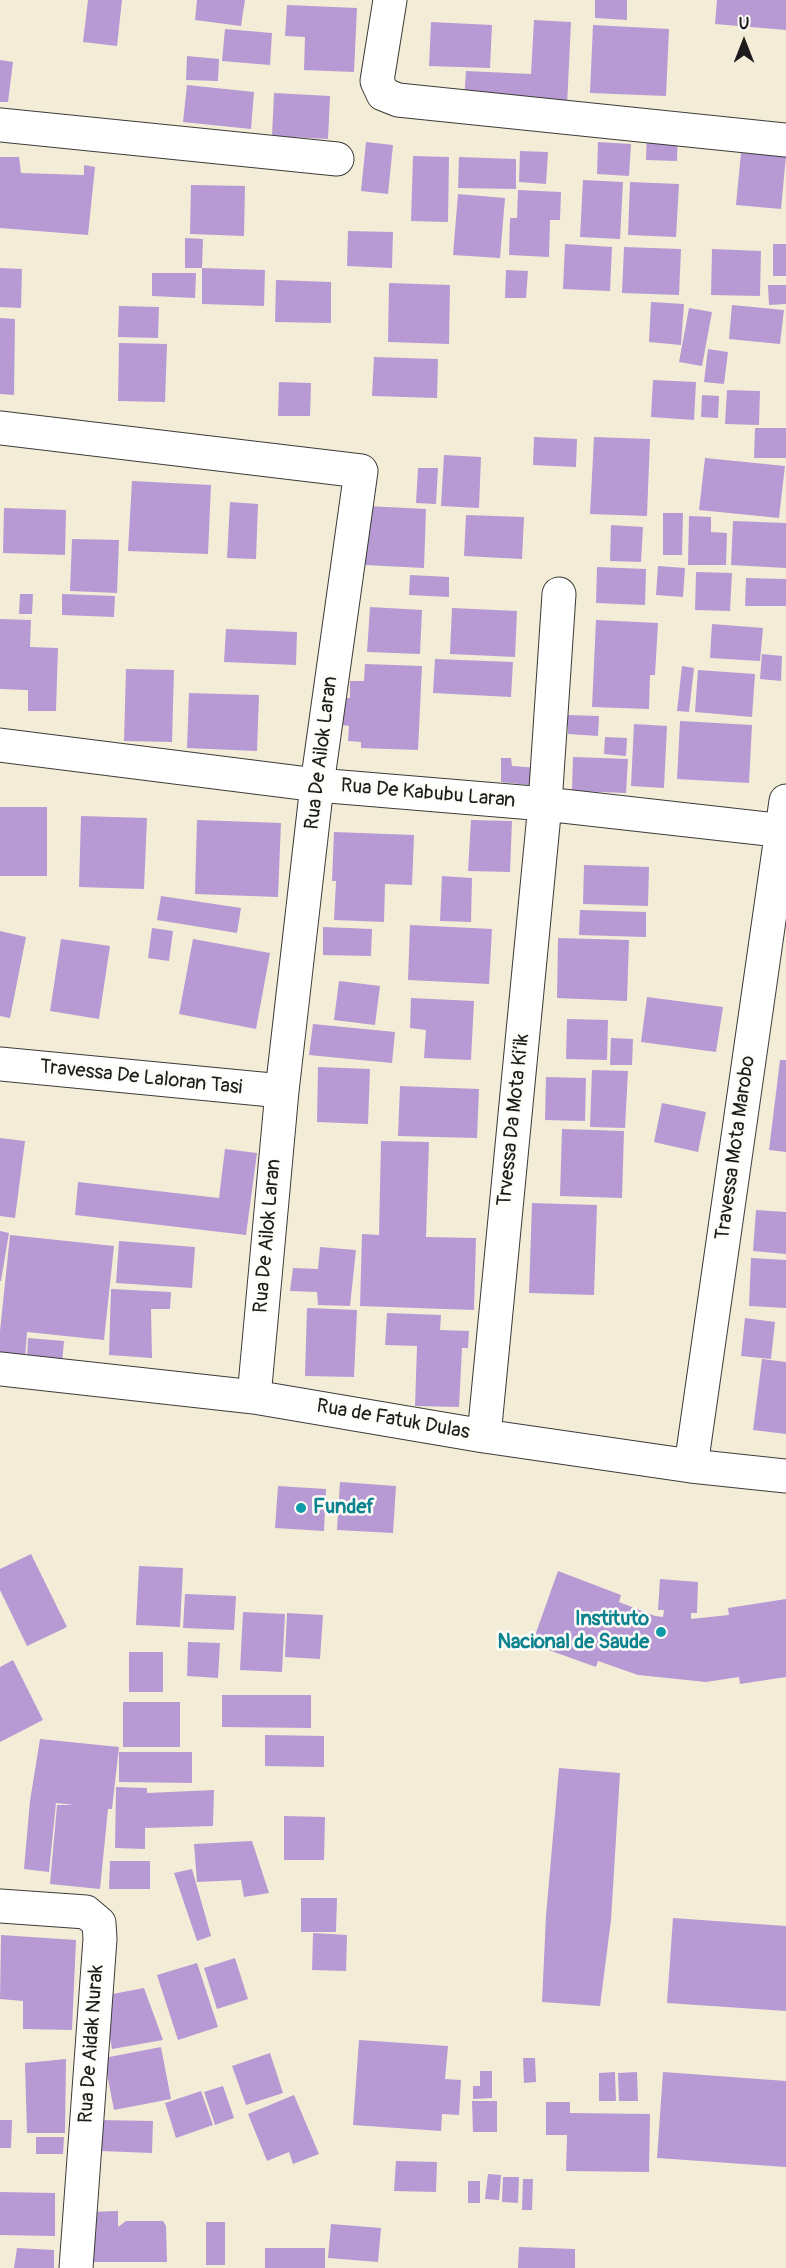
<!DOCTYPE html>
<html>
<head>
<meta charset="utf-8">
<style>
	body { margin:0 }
	#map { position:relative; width:786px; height:2268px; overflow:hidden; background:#f3edd8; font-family:Pangolin,sans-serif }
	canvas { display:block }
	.north { position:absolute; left:714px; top:12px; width:60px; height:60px; -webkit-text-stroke:4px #fdfcf7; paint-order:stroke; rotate:0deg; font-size:16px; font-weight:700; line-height:24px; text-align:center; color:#1c1c1c }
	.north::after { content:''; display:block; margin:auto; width:21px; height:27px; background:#1c1c1c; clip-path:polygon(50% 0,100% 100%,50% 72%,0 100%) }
</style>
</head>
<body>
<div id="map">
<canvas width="786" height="2268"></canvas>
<div class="north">U</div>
</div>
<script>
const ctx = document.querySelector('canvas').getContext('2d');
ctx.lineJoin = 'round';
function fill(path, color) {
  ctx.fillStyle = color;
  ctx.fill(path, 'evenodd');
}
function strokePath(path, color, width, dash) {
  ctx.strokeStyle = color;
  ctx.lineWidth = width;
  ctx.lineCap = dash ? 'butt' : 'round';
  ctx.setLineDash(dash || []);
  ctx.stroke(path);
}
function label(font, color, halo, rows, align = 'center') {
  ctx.font = font + ' Pangolin,sans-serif';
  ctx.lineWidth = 5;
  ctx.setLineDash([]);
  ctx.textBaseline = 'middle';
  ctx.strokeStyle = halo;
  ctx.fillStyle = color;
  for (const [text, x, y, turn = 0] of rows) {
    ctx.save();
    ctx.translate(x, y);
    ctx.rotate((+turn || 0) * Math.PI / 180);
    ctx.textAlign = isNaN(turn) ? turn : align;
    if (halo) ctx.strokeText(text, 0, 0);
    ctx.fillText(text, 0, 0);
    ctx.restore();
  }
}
fill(new Path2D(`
	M88,0H122L117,46L83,42Z
	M197,0H245L241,26L195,20Z
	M595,0H627V20L595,18Z
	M717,0H786V30L715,24Z
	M287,5L357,8L354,72L304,70L305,37L285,36Z
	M534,20L571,22L567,106L464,101L466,71L531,74Z
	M431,22L492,25L490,68L429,66Z
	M593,25L669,29L666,96L590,93Z
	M225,29L272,33L270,65L222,61Z
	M187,56L219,59L218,81L186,80Z
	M0,60L13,62L8,102H0Z
	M187,85L254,92L251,129L183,122Z
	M274,93L330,96L328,139L272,136Z
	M647,129L678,130L677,161L646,160Z
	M366,142L393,145L388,194L361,191Z
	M598,142L631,144L629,176L597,174Z
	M520,151L548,152L546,184L519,182Z
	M741,153L786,156L781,209L736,205Z
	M413,156L449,157L448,222L411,221Z
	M0,157H19L21,173L84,175V165L95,167L88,235L0,228Z
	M459,157L516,159V189L458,188Z
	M583,180L623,182L620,239L580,237Z
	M630,182L679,184L676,237L628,235Z
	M191,185L245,186L244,236L190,234Z
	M518,190L561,192L560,220H550L549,257L509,255L510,218H517Z
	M458,194L505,198L500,258L453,255Z
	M348,231L393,232L392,268L347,266Z
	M185,238L203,239L202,268H185Z
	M565,244L612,247L610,291L563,289Z
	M773,244H786V276H773Z
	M624,247L681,249L679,295L622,293Z
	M712,249L761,251L760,296L711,295Z
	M0,268L22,269L21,308L0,307Z
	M202,268L265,270L264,306L202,304Z
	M506,270L528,271L526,298H505Z
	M152,273H196L195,298L152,296Z
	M276,280L331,282V323L275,322Z
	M389,283L450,285L449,344L388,342Z
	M768,285H786V304L769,305Z
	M651,302L684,304L681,345L649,342Z
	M732,305L784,310L780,344L729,339Z
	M119,306L159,307L158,338L118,337Z
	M689,308L712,312L702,366L679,362Z
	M0,318L15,319L14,395L0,394Z
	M119,343L167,344L165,402L118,401Z
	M708,349L728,352L724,384L704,382Z
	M374,357L438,359L437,398L372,396Z
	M653,380L696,382L694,420L651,417Z
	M279,382L311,383L310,416H278Z
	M727,390L760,391L759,425L725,424Z
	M702,395L719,396L718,418L701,417Z
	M755,428H786V458H754Z
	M534,437L577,439L576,467L533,465Z
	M594,437L650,439L647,516L590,514Z
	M444,455L481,457L479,508L441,506Z
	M705,458L785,466L779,518L699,510Z
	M418,468H438L436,504L416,503Z
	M132,481L211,485L208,554L128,551Z
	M230,502L258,504L256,559L227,558Z
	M367,506L426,509L424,568L365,565Z
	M4,508L66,510L65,555L3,553Z
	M663,513H683L682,555H663Z
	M466,515L524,517L522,559L464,556Z
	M689,516L711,517V532L727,533L726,565H688Z
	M733,521L786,523V568L731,565Z
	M611,525L643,527L641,562L610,561Z
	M72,539L119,540L117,593L70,591Z
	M658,566L685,568L683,597L656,595Z
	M597,567L646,569L645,605L596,603Z
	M696,572L732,573L730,611L695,610Z
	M410,575L449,577V597L409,595Z
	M746,578L786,579V606H745Z
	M20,594H33L32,614H19Z
	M62,594L115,596L114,617L62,615Z
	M370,607L422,610L420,654L367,652Z
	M452,608L517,611L515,657L450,654Z
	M0,619L31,620L30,647L58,648L56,711H28V690L0,689Z
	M596,620L658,623L655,675H650L649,709L592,707Z
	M712,624L763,628L760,661L710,658Z
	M226,629L297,632L296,665L224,662Z
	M762,654L782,656L781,681L760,679Z
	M435,659L513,662L511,697L433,693Z
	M365,664L422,666L418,750L361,748V742L348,741L349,726L341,725L342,698H350V681H364Z
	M682,666L694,668L689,712L677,711Z
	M126,669L174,670L172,742L124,741Z
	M698,670L755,674L752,717L695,712Z
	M189,693L259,695L257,751L187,748Z
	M568,715L599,716L598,736L568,734Z
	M680,721L752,725L749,783L677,779Z
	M634,724L667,726L664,788L631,786Z
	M605,737L627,738L626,756L604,754Z
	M573,757L628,759L626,793L572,791Z
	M501,758H511L512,766L540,768L537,786L501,782Z
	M0,807H47V876H0Z
	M81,816L147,818L144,889L79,887Z
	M197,820L281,823L278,897L195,894Z
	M471,820L512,821L510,872L468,871Z
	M334,832L414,835L412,885L385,884L384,922L334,920L336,881H332Z
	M584,865L649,867L648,906L583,904Z
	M442,876L472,878L471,922L440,921Z
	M161,896L241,908L237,933L157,920Z
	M580,910L646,912V937L579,935Z
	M410,925L492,929L489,984L408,980Z
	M323,927L372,929L371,956L323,955Z
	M152,928L173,931L169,961L148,958Z
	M0,931L26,937L10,1018L0,1016Z
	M558,938L629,940L627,1001L557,998Z
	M61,939L110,946L99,1019L50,1011Z
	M193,939L270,953L256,1029L179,1014Z
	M339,981L380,986L375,1025L334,1020Z
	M647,997L723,1007L716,1052L641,1042Z
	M411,998L474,1001L471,1060L424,1058L426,1030L410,1028Z
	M567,1019L608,1020L607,1060L566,1059Z
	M313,1024L395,1032L392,1063L309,1055Z
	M611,1038L633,1039L632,1065H610Z
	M780,1060H786V1152L769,1150Z
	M318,1067L370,1069L368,1124L317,1122Z
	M592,1070L628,1071L625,1128L590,1127Z
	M546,1077L586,1078L585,1121L545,1120Z
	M400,1086L479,1089L477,1138L398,1136Z
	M662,1103L706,1112L698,1152L654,1142Z
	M562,1129L624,1131L622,1198L560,1196Z
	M0,1138L25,1141L15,1218L0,1216Z
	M381,1141L429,1142L426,1237L476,1238L474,1310L360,1306L362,1234L379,1235Z
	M225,1149L257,1153L246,1235L75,1215L78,1182L219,1198Z
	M532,1203L597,1205L594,1295L529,1293Z
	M756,1210L786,1212V1254L753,1251Z
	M0,1231L9,1233L1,1281H0Z
	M10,1235L114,1246L104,1340L27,1332L25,1359L0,1357V1331Z
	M119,1241L195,1247L192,1288L116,1283Z
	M320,1247L356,1250L350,1306L318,1305L317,1292L290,1291L293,1268L318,1269Z
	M751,1258L786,1260V1308L749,1306Z
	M111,1289L171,1292L170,1309H151L152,1358L109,1355Z
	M307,1308L357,1310L354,1377L305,1376Z
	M387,1313L441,1315L440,1330L469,1331L468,1348H462L459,1407L415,1406L417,1346L385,1345Z
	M745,1318L775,1322L771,1359L741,1356Z
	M28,1338L64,1341L62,1363L27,1359Z
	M762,1359L786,1362V1434L753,1430Z
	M340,1482L396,1486L393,1533L337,1530Z
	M278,1486L326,1489L324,1531L275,1528Z
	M31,1554L67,1627L27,1646L0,1590V1569Z
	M139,1566L183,1568L180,1627L136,1625Z
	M558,1571L621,1595L619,1602L655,1616L663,1617L664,1610H658L660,1579L698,1582L697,1613H691V1619L729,1615L728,1608L786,1599V1677L740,1684L739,1677L706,1682L638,1675L598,1661L596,1667L532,1644Z
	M185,1594L236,1596L234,1630L183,1628Z
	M243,1612L285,1614L282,1672L240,1670Z
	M287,1613L323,1615L320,1659L285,1657Z
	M188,1642L220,1643L218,1678L187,1676Z
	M129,1652H163V1692H129Z
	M13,1660L43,1720L0,1742V1667Z
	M222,1695H311V1728L222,1727Z
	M123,1702H180V1747H123Z
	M265,1735L324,1736V1767L265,1766Z
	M40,1739L119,1747L112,1809H108L100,1889L50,1884L57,1805H74L56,1803L49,1872L24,1869L30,1801Z
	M119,1752H192V1783L119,1782Z
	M559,1768L620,1773L611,1920L600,2006L542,2002L546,1916Z
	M116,1787L147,1788V1793L214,1790L213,1826L145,1828V1849L115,1848Z
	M284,1816L325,1817L324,1860H284Z
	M252,1841L269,1893L244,1897L241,1880L197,1882L194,1844Z
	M110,1861H150V1889H109Z
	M192,1869L211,1936L197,1941L174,1873Z
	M301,1898H337L336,1932H301Z
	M673,1918L786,1926V2011L667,2003Z
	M313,1933L347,1935L346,1971L312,1970Z
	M1,1935L76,1940L72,2030L23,2029V2001L0,1999Z
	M235,1958L248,1999L217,2009L204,1968Z
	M197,1963L218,2027L178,2040L157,1975Z
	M144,1988L163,2040L112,2049L102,1996Z
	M359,2040L448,2046L445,2079L461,2080L459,2115L442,2114L441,2131L353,2125Z
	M161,2047L171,2099L114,2110L104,2058Z
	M270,2053L283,2093L246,2105L232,2066Z
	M523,2058H535L536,2082L524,2083Z
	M66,2059L65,2133H27L25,2063Z
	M480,2071H492V2098L473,2099V2086H480Z
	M615,2072L616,2101H599V2073Z
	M637,2072L638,2101H619L618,2073Z
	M663,2072L786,2081V2167L657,2158Z
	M223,2086L234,2118L215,2125L204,2092Z
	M201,2091L213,2125L176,2138L165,2103Z
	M294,2095L319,2154L293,2164L289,2152L267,2161L248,2114Z
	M472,2101H497V2132H473Z
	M546,2102H570V2113L650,2114L649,2172L566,2171L567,2135H546Z
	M0,2120H12L11,2148H0Z
	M100,2120L153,2121L152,2153L100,2151Z
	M36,2137H64L63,2154H36Z
	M396,2161L437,2162L436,2192L394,2191Z
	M488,2174L501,2175L499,2200L485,2199Z
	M503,2177H519L518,2203L502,2202Z
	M523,2179H533L532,2210H522Z
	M468,2181H480V2203H468Z
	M0,2192L55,2193V2236L0,2235Z
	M118,2211V2227L126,2221H163L166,2226L167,2262H87V2212Z
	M206,2222H225V2265H206Z
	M331,2224L381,2228L378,2262L328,2258Z
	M519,2247L575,2249V2268H518Z
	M17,2248L54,2250V2268H14Z
	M265,2248H325V2268H265Z`), '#b79ad4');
const street = new Path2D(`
	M390,0L377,81L383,94L398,100L786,140
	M0,125L337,159
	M0,428L361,471L317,785L282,1091L254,1397
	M0,745L317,785L545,804L786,831
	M0,1064L282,1091
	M0,1369L254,1397L484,1436L691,1466L786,1476
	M484,1436L545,804L559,594
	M691,1466L786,801
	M0,1906L86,1912L99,1923L100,1939L76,2268`);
strokePath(street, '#3c3b38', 35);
strokePath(street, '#fff', 33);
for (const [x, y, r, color] of [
	[301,1508,6,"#0f9aa8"],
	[661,1632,6,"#0f9aa8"]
]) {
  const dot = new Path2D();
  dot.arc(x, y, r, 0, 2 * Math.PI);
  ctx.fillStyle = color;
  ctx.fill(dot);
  strokePath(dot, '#fdfcf7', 2);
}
label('20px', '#1c1c1c', '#fdfcf7', [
	["Rua De Ailok Laran",322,753,-83],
	["Rua De Kabubu Laran",428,794,5],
	["Travessa De Laloran Tasi",141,1078,6],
	["Trvessa Da Mota Ki’ik",514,1120,-84],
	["Travessa Mota Marobo",736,1148,-82],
	["Rua De Ailok Laran",268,1236,-85],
	["Rua de Fatuk Dulas",393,1420,10],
	["Rua De Aidak Nurak",92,2044,-86]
]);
label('bold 20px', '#0d838f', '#fdfcf7', [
	["Fundef",313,1508],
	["Instituto",649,1620,"right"],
	["Nacional de Saude",649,1643,"right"]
], 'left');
</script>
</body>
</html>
